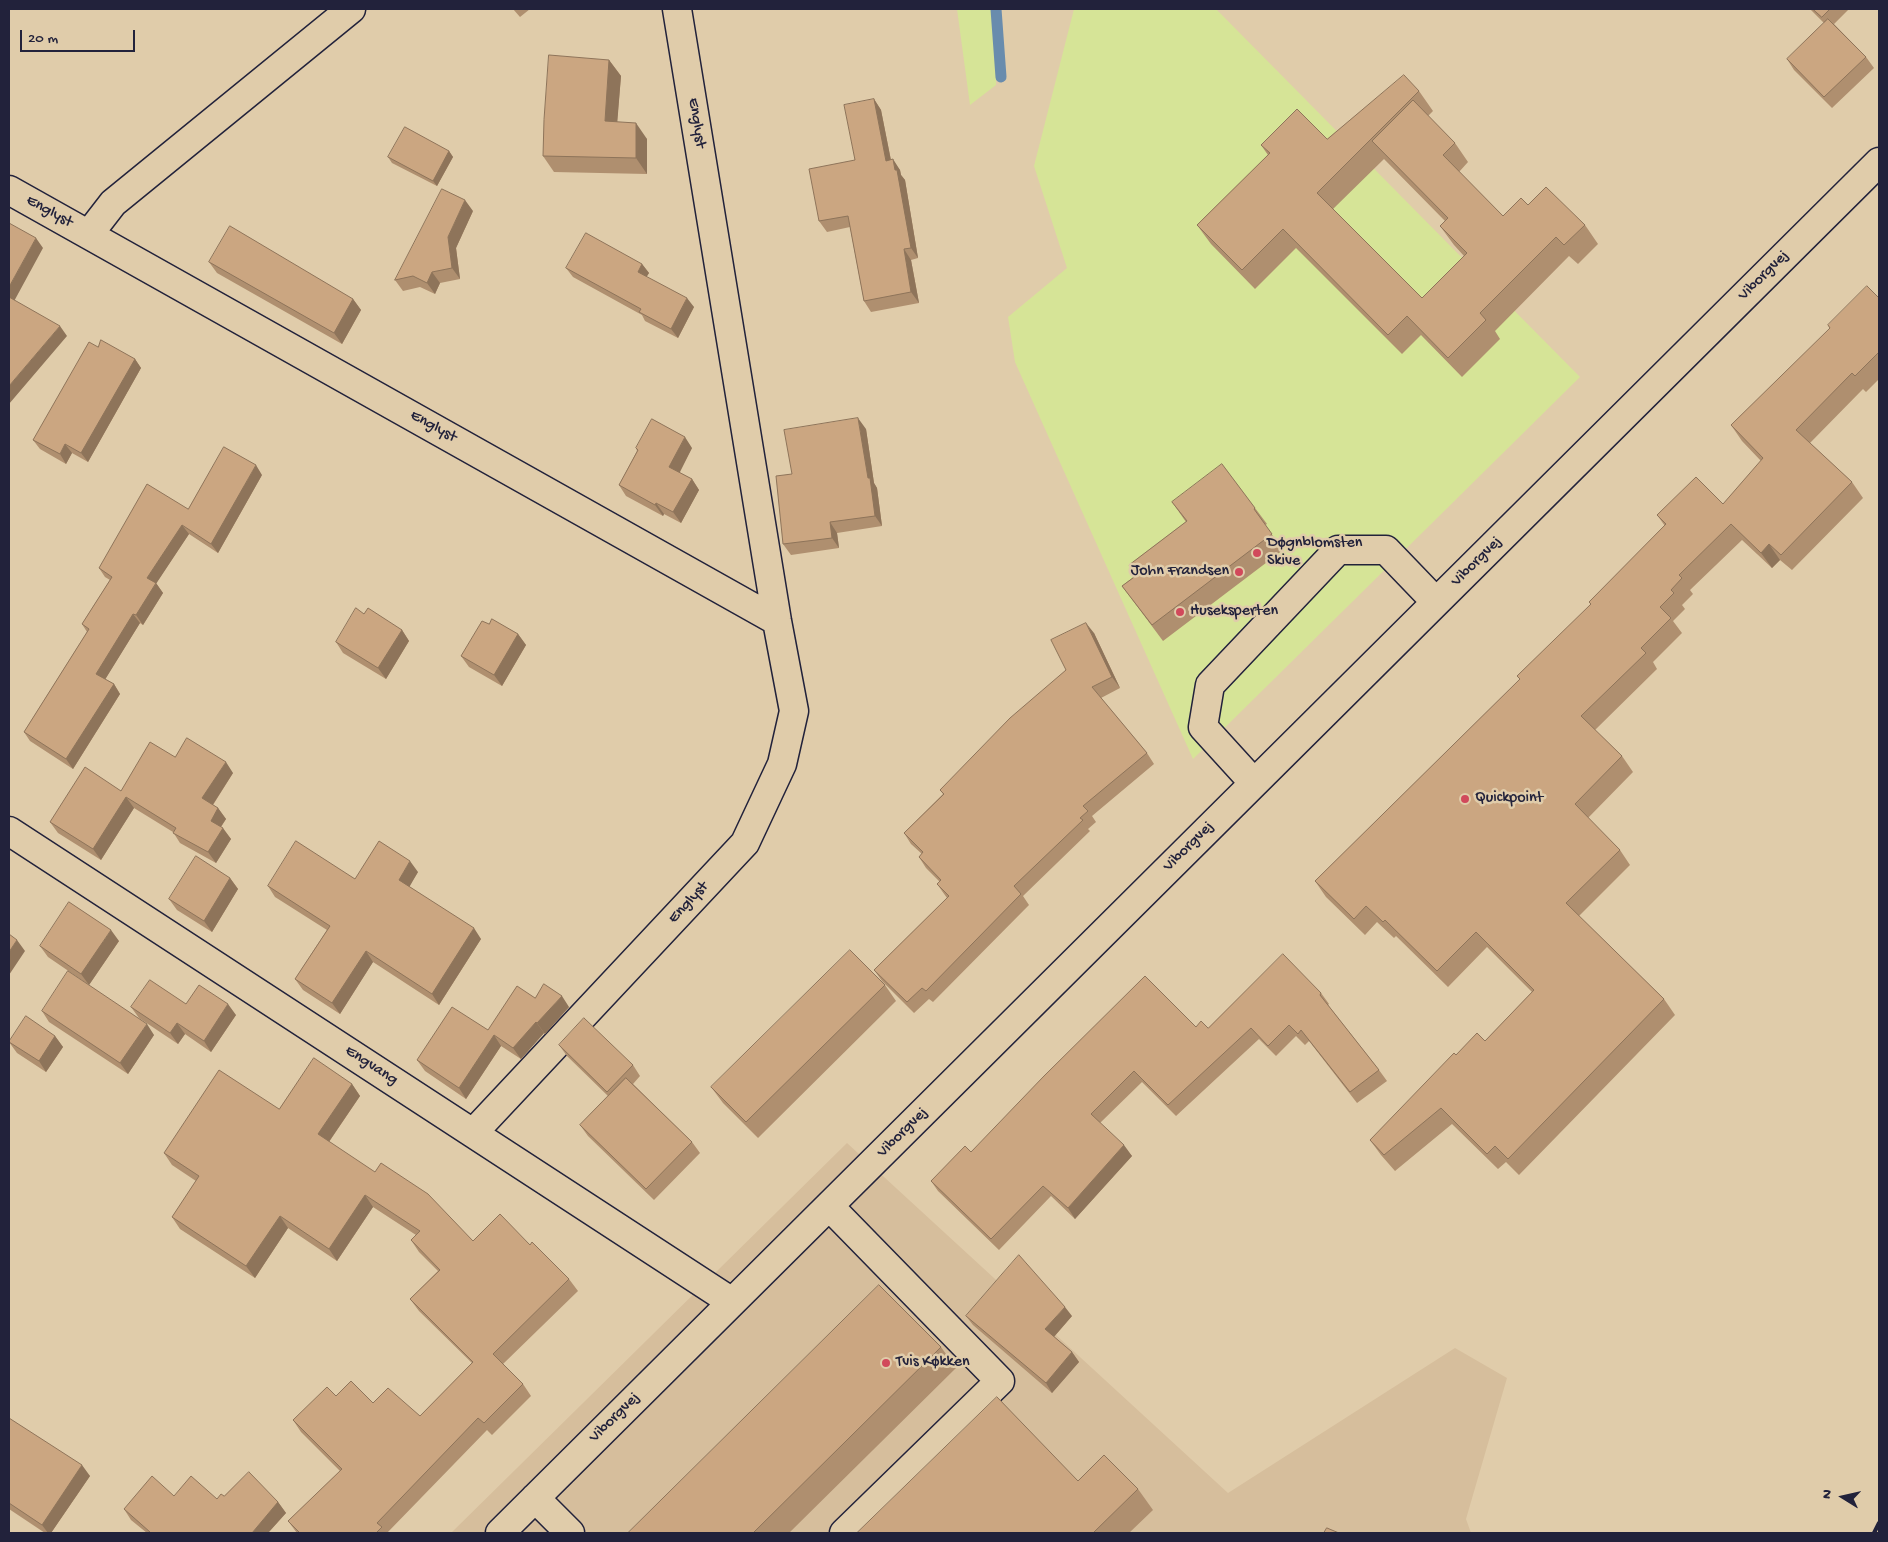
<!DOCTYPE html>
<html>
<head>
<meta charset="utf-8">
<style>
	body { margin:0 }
	#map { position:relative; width:1888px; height:1542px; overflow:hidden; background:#e0ccaa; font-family:"Gochi Hand",sans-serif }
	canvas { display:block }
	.frame { position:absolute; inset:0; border:10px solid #22223b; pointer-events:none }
	.north { position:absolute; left:1818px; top:1472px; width:50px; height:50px; -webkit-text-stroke:4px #e0ccaa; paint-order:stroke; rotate:280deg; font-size:14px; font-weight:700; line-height:20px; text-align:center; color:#22223b }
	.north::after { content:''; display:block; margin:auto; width:18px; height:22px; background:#22223b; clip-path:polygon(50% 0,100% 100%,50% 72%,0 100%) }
	.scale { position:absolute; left:20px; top:30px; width:115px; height:22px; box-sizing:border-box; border:2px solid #22223b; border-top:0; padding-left:6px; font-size:15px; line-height:18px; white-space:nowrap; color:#22223b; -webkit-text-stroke:4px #e0ccaa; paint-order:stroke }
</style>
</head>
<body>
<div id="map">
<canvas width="1888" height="1542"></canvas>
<div class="frame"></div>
<div class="north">N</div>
<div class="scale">20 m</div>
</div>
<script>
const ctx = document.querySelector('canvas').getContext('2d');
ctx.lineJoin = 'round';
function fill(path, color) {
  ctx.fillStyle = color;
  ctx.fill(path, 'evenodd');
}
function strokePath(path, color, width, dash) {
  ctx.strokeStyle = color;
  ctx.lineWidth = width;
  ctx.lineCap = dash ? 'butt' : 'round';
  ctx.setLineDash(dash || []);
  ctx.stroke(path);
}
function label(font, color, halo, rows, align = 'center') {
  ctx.font = font + ' "Gochi Hand",sans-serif';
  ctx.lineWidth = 5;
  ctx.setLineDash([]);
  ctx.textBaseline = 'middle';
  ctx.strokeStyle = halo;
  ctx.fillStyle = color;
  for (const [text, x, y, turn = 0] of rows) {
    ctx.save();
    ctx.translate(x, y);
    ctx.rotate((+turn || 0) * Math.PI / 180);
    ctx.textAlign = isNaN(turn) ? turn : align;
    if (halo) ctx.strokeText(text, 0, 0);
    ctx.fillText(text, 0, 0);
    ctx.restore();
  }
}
fill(new Path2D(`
	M847,1143L1228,1493L1455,1348L1507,1378L1466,1519L1471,1533H451Z`), '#d6be9c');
fill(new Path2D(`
	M957,9H997L996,85L970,105Z
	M1074,9H1216L1580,377L1193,759L1015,362L1008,317L1067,268L1034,166Z`), '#d6e497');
strokePath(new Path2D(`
	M996,9L1001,77`), '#698cad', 11);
const minor = new Path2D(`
	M9,190L777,621
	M89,234L113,203L351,9
	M1254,783L1203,727L1210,685L1338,550H1386L1436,602
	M9,831L732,1302
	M474,1132L745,843L782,764L794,711L777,621L677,9
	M830,1207L1000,1381L844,1533
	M535,1498L570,1533
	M500,1533L1879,162`);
strokePath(minor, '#22223b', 31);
strokePath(minor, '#e0ccaa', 28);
strokePath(new Path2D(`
	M1874,1533L1879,1523`), '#22223b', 4);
fill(new Path2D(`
	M513,9H530L520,17Z
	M1810,9H1849L1834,24L1866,57L1874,68L1832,108L1794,70L1787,59L1824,23Z
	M609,60L621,76L617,122L647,139V174L554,172L543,156Z
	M1419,91L1433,111L1428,116L1455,143L1468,162L1459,172L1503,216L1528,205L1585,225L1598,244L1578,264L1569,256L1495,331L1500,339L1462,377L1421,335L1402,354L1296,248L1255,289L1211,244L1197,225L1268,155L1261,145L1327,139ZM1384,159L1445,221L1440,226L1454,245L1464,256L1422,298L1333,209Z
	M874,99L881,110L891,160L900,170L901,175L905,180L918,258L911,260L919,303L871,312L864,301L850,227L827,232L819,221L855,160Z
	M449,151L453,157L437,186L392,163L388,157Z
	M473,211L456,248L460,279L440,283L435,294L420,287L403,291L395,280Z
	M209,262L353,299L361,310L342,344L217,273Z
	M642,264L649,273L646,277L694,307L678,338L645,321L642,315L573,277L566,268Z
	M1879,298V379L1866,392L1863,389L1810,443L1852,482L1863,498L1792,570L1780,560L1772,568L1742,540L1690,590L1693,594L1682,605L1685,609L1673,621L1682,633L1653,662L1657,669L1595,730L1622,756L1633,772L1588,818L1620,850L1630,865L1579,916L1664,999L1675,1015L1519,1175L1506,1162L1498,1169L1452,1124L1395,1171L1381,1155L1370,1140L1456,1055L1485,1041L1532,992L1487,947L1448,987L1396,936L1394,938L1377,922L1365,935L1326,897L1315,881L1520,679L1517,676L1591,605L1589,602L1665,526L1657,515L1723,504L1761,461L1742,441L1731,425L1830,329L1828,325Z
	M98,347L135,359L141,368L88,462L72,453L66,464L40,449L33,440Z
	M866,429L874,483L877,488L882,526L837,533L839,548L791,555L783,544L792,474Z
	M636,448H692L679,472L692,479L699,490L681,523L664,514L663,516L626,496L619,485L637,451Z
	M262,475L218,553L189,534L156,583L163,593L143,625L140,623L105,679L114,684L120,694L73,769L30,741L24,732L87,632L82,624L110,580L105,577L99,568Z
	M1172,502L1255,508L1267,524L1265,525L1283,550L1163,641L1122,586L1136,575L1129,565L1186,522Z
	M364,614L402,630L409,641L386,679L343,653L336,642Z
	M489,624L518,634L526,645L502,686L469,667L461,656Z
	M1094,633L1120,688L1101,698L1147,753L1154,764L1092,816L1096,822L1088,829L1090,831L1023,896L1029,905L933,1002L929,999L914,1013L882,981L874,970L947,898L937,884L940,882L926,868L919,857L922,854L911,844L904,833L943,794L940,790L1066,670Z
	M175,757L233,773L213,805L218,808L226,819L221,827L231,839L216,863L180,843L173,832L134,808L101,860L58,833L50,822L121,791Z
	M418,872L409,886L481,939L439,1005L373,962L340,1014L303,990L295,979L327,930L275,897L268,886L355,879Z
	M230,878L238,889L212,932L177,910L169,899Z
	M119,941L89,985L48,957L40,946Z
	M885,985L896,1001L758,1138L723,1103L711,1087Z
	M1321,993L1329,1004L1328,1005L1379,1070L1387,1081L1357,1103L1309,1041L1305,1045L1296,1036L1276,1056L1259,1039L1176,1116L1142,1082L1100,1123L1132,1156L1075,1219L1051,1196L999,1250L938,1191L931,1181L971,1152L1196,1027L1208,1028Z
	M535,998L569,1007L545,1034L544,1033L521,1059L501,1046L466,1099L425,1071L417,1060L488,1030Z
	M186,1004L236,1015L211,1052L185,1034L178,1044L139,1018L131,1007Z
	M42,1011L154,1035L128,1074L49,1022Z
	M55,1036L63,1047L46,1072L17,1053L9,1042Z
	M559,1045L633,1065L640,1076L633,1084L692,1142L700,1153L654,1200L588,1136L580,1125L608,1096L567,1056Z
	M352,1084L360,1096L329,1142L473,1241L530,1245L569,1279L578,1291L503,1364L523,1384L531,1396L492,1435L487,1430L387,1533H297L288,1521L340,1471L301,1432L293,1420L336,1396L373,1403L420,1416L472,1363L419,1311L410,1299L438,1271L419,1252L411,1240L416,1235L373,1207L337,1261L288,1228L255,1278L180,1229L172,1217L196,1181L172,1165L164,1153L279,1109Z
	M966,1316H1072L1054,1337L1072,1352L1079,1362L1052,1393L973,1325Z
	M941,1347L956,1368L789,1533H628Z
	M9,1418L90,1476L51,1533H45L9,1509Z
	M1078,1481L1138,1489L1153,1510L1129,1533H857Z
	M174,1496L217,1499L224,1496L278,1502L286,1513L268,1533H147L131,1520L124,1509Z`), '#af8f6f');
fill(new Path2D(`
	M609,60L621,76L616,138L605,121Z
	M874,99L881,110L893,171L886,161Z
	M636,123L647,139V174L636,158Z
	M449,151L453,157L437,186L433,181Z
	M893,159L900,170L901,175L905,180L918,258L911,248Z
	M465,200L473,211L456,248L460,279L452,268L448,237Z
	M36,238L43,248L12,305L9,301V287Z
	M904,249L911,260L919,303L911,292Z
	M642,264L649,273L644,281L638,272Z
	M432,272L440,283L435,294L427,283Z
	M687,298L694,307L678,338L671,329Z
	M353,299L361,310L342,344L334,333Z
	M60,326L67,336L9,404V386Z
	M135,359L141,368L88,462L81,453Z
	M858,418L866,429L874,483L877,488L882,526L875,516L868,478Z
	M685,437L692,448L677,478L669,467Z
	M65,444L72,453L66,464L60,454Z
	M256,465L262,475L218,553L211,544Z
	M692,479L699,490L681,523L673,512Z
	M656,503L664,514L663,516L655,505Z
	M830,522L837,533L839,548L832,538Z
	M182,525L189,534L154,587L147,578Z
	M1769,544L1780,560L1772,568L1761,553Z
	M156,583L163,593L143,625L136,615Z
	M133,614L140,623L103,683L96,674Z
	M1086,623L1094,633L1120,688L1112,677Z
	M402,630L409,641L386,679L378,668Z
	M518,634L526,645L502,686L494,675Z
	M114,684L120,694L73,769L66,759Z
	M226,762L233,773L210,809L202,798Z
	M126,797L134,808L101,860L93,849Z
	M218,808L226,819L218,831L211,821Z
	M223,828L231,839L216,863L208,852Z
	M410,861L418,872L407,891L399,880Z
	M230,878L238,889L212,932L204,921Z
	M474,928L481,939L439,1005L432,994Z
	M111,930L119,941L89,985L81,974Z
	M17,940L25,951L9,975V952Z
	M366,951L373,962L340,1014L332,1003Z
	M562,996L569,1007L545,1034L537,1023Z
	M228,1004L236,1015L211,1052L204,1041Z
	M536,1022L544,1033L521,1059L513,1048Z
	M177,1023L185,1034L178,1044L170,1033Z
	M147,1024L154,1035L128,1074L120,1063Z
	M494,1035L501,1046L466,1099L459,1088Z
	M55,1036L63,1047L46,1072L39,1061Z
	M352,1084L360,1096L326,1146L318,1134Z
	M1124,1145L1132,1156L1075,1219L1068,1208Z
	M365,1195L373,1207L337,1261L329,1249Z
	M280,1216L288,1228L255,1278L246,1266Z
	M1065,1307L1072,1316L1052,1339L1045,1329Z
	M1072,1352L1079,1362L1052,1393L1046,1383Z
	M82,1465L90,1476L51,1533H48L42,1525Z
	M278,1502L286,1513L268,1533H252Z`), '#8e745a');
const building = new Path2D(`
	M1813,9H1830L1822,17Z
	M1828,19L1866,57L1824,97L1787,59Z
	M549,55L609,60L605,121L636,123V158L543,156L544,120Z
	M1404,75L1419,91L1317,193L1422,298L1467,253L1440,226L1448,218L1372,141L1413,100L1455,143L1443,155L1503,216L1521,198L1528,205L1546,187L1585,225L1564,245L1556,237L1480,313L1486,320L1448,358L1407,316L1388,335L1283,229L1242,270L1197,225L1270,153L1261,145L1297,109L1327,139Z
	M874,99L886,161L893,159L895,170H897L911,248L904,249L911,292L864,301L848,216L819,221L809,169L855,160L844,105Z
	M405,127L449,151L433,181L388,157Z
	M442,189L465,200L448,237L452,268L432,272L427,283L413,276L395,280Z
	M9,223L36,238L9,287Z
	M230,226L353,299L334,333L209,262Z
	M586,233L642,264L638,272L687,298L671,329L639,312L641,309L566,268Z
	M1867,286L1879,298V352L1855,376L1852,373L1796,430L1852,482L1781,555L1769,544L1761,553L1731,524L1679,575L1682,578L1671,590L1674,593L1660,607L1671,618L1641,648L1646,653L1581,716L1622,756L1575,804L1620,850L1566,903L1664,999L1508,1159L1495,1146L1487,1154L1441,1108L1384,1155L1370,1140L1454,1053L1456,1055L1477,1033L1485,1041L1534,990L1476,932L1437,971L1385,920L1383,922L1366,906L1354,919L1315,881L1520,679L1517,676L1591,604L1589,602L1666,524L1657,515L1696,477L1723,504L1763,458L1731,425L1830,328L1828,325Z
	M9,297L60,326L9,386Z
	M101,340L135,359L81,453L65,444L60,454L33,440L89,342L98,347Z
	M858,418L868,478H870L875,516L830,522L832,538L783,544L776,476L792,474L784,430Z
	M652,419L685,437L669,467L692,479L673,512L656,503L655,505L619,485L638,450L636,448Z
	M224,447L256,465L211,544L182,525L147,578L156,583L136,615L133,614L96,674L114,684L66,759L24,732L89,629L82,624L112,577L99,568L147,484L188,509Z
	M1222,464L1255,508L1254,509L1272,534L1152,625L1122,586L1137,575L1129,565L1187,521L1172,502Z
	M356,608L364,614L368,608L402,630L378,668L336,642Z
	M492,619L518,634L494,675L461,656L482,621L489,624Z
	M1086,623L1112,677L1092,687L1147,753L1083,806L1088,811L1080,818L1083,820L1014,886L1021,894L926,991L922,988L907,1002L874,970L949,896L937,884L941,880L919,857L923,852L904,833L944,794L940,790L1010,718L1066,670L1051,640Z
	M187,738L226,762L202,798L218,808L211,821L223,828L208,852L173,833L176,828L126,797L93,849L50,822L85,767L121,791L150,742L175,757Z
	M296,841L355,879L379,841L410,861L399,880L474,928L432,994L366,951L332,1003L295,979L330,926L268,886Z
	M196,856L230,878L204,921L169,899Z
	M69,902L111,930L81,974L40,946Z
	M9,934L17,940L9,952Z
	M850,950L885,985L746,1122L711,1087Z
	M1283,954L1321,993L1320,995L1379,1070L1350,1092L1301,1030L1298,1034L1289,1025L1268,1046L1251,1028L1168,1105L1134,1071L1091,1114L1124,1145L1068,1208L1043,1186L991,1239L931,1181L965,1146L971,1152L1044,1076L1145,976L1196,1027L1201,1021L1208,1028Z
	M68,971L147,1024L120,1063L42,1011Z
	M150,980L186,1004L199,985L228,1004L204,1041L177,1023L170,1033L131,1007Z
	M544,984L562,996L537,1023L536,1022L513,1048L494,1035L459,1088L417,1060L452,1007L488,1030L517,986L535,998Z
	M26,1016L55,1036L39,1061L9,1042Z
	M584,1018L633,1065L607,1092L559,1045Z
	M314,1058L352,1084L318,1134L375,1172L381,1163L428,1194L473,1241L500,1214L530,1245L532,1242L569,1279L493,1354L523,1384L484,1423L478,1418L377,1523L382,1527L376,1533H300L288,1521L342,1469L293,1420L327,1387L336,1396L351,1381L373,1403L388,1388L420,1416L473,1362L410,1299L440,1270L411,1240L420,1231L365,1195L329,1249L280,1216L246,1266L172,1217L199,1176L164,1153L219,1070L279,1109Z
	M626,1078L692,1142L646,1189L580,1125Z
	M1019,1255L1065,1307L1045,1329L1072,1352L1046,1383L966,1316Z
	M879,1285L941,1347L753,1533H628Z
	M997,1397L1078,1481L1104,1455L1138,1489L1093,1533H857Z
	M9,1418L82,1465L42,1525L9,1503Z
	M249,1472L278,1502L252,1533H149L150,1532L124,1509L152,1476L174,1496L191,1476L217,1499L221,1494L224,1496Z
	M1327,1528L1339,1533H1324Z`);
fill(building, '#cba681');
strokePath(building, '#8e745a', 1);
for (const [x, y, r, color] of [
	[1257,553,5,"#d1495b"],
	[1239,572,5,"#d1495b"],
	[1180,612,5,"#d1495b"],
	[1465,799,5,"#d1495b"],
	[886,1363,5,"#d1495b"]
]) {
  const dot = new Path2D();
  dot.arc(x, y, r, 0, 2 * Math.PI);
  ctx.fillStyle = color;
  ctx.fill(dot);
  strokePath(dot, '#e0ccaa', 2);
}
label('16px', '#22223b', '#e0ccaa', [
	["Englyst",696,123,81],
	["Englyst",49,212,29],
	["Viborgvej",1764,276,-45],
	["Englyst",433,427,29],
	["Viborgvej",1477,562,-45],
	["Viborgvej",1189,847,-45],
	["Englyst",689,903,-47],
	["Engvang",371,1066,33],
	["Viborgvej",903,1133,-45],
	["Viborgvej",615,1418,-45]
]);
label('16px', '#22223b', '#e0ccaa', [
	["Døgnblomsten",1267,544],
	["Skive",1267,562],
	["John Frandsen",1229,572,"right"],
	["Huseksperten",1190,612],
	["Quickpoint",1475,799],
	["Tvis Køkken",896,1363]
], 'left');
</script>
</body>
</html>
